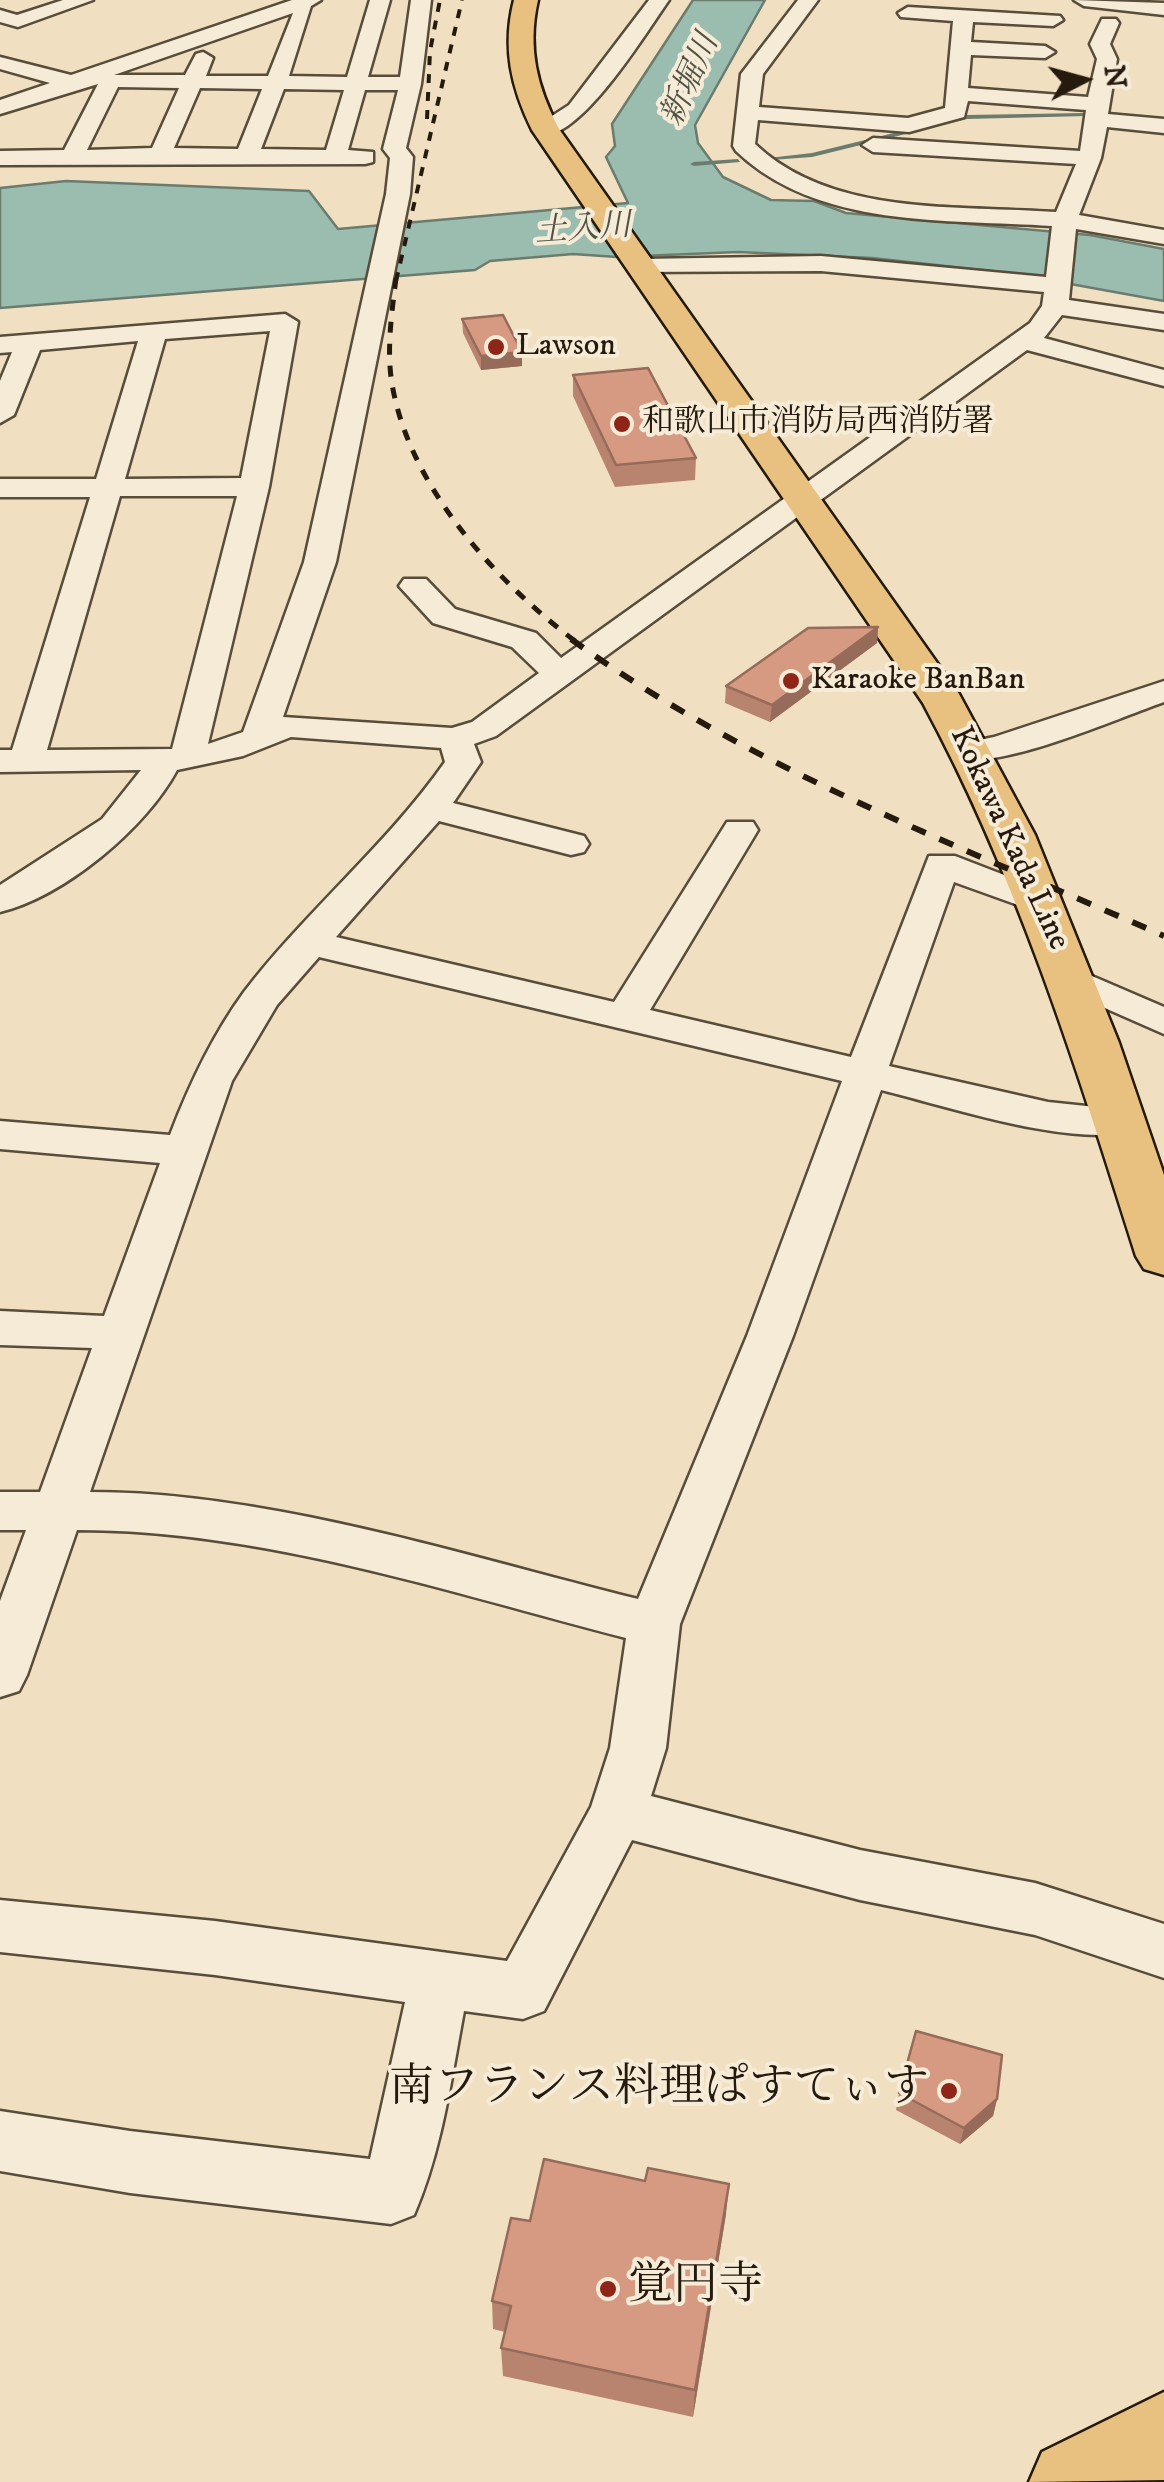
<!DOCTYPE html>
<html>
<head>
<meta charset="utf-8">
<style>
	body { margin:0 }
	#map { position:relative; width:1164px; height:2482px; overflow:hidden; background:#f0e0c1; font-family:"IM FELL DW Pica",serif }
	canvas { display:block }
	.north { position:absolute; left:1034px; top:30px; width:100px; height:100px; -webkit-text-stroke:8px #f5ebd7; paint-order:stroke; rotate:84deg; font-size:28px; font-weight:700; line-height:40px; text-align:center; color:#251a0d }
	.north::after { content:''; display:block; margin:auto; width:35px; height:45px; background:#251a0d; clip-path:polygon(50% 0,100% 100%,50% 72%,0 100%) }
</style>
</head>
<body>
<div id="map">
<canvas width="1164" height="2482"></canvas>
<div class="north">N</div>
</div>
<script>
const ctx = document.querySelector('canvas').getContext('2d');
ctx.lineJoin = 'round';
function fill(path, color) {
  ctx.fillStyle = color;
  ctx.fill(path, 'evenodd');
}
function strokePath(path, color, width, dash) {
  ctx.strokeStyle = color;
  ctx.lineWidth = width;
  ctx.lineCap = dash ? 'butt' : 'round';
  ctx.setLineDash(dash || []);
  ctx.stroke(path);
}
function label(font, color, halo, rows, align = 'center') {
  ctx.font = font + ' "IM FELL DW Pica","Noto Serif JP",serif';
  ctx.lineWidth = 8;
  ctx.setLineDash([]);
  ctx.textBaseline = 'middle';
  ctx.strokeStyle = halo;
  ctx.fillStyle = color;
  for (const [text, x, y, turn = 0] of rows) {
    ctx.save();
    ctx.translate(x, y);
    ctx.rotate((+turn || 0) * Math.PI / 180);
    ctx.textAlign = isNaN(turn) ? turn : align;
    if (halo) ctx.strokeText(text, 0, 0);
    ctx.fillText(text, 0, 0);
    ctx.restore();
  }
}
const water = new Path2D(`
	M693,0H765L695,125L698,143L723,177L771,200L814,201L846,213L1090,235L1164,249V301L1010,273L872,258L738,252L617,257L573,254L490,261L475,270L0,308V188L66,181L309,191L338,229L628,203L606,157L615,146L612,124Z`);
fill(water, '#9abdb0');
strokePath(water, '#6b7c6f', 2.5);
fill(new Path2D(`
	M1109,112L1164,118V122L1107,115Z
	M1085,113L1087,116L967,119L812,157L771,160L768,158L812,153L967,115Z
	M738,159L740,162L694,166L690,164L694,162Z`), '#6b7c6f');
const minor = new Path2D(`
	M63,0H93L18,27L0,22V10L17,15Z
	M292,0H321L311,6L289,76L347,77L370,0H390L368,77H400L411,0H431L421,84L406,148L413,157L410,194L336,562L283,717L452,728L472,722L539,673L512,647L433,623L399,586L404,579H426L455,609L536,633L561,658L1030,323L1042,306L1044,292L821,271L633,272L629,267L642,259L821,256L1046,277L1052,226C947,219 817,229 736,151L733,146L741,74L798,0H818L763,74L759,107L908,118L945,108L953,21L901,17L898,13L908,7L1060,16L1063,20L1053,26L973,22L971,42L1045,46L1055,52L1045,58L971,55L968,88L1088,97L1097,59L1090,44L1102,19H1116L1119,23L1110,44L1117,59L1108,114L1164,119V133L1107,127L1101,158L1079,215L1164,230V244L1076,229L1069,300L1164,314V330L1062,315L1044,338L1164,370V386L1027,350L496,736L474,744L481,762L453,803L584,836L589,844L584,852L571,855L439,821L336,937L614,1002L722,830L727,822H753L758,830L650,1010L851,1057L929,856H955L1056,895L1062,903L1056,911L1043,914L954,882L889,1066L1048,1102L1134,1111L1140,1121L1134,1131C1070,1148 947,1106 881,1090L793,1336L680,1624L666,1748L651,1796L860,1850L1035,1883L1164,1924V1978L1035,1935L860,1900L632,1840L544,2011L523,2019L464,2011C451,2080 442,2150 414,2215L391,2224L130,2193L0,2171V2111L130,2131L370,2159L405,2002L215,1975L0,1952V1900L215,1921L507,1961L591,1807L610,1748L626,1638C447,1592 263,1530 77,1530L27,1675L19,1691L0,1697V1601L26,1530H0V1492H40L92,1348L0,1345V1311L104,1316L160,1163L0,1149V1121L170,1135C189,1085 212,1036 244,992C305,912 386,846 445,762L441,748L291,737L243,756L177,770C146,828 65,896 0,912V885L102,819L141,770L0,772V750H12L90,497H0V479H96L138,341L40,350L14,415L0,423V381L12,352L0,353V337L285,314L298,322L269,487L208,744L243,732L304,562L386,194L390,158L383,149L398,90H365L348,150L373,152V162L365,164L0,165V151L64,150L98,84L0,114V100L50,83L0,69V57L71,75ZM293,13L268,76H206L213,58L203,52L196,54L185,75H114ZM118,87L179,88L152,148L87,150ZM200,88L262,89L238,149L174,148ZM284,89L344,90L326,150L261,149ZM968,101L1086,110L1080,151L873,138L862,145L873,152L1076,164L1056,212C958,205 832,217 755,144L758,120L909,132L964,117ZM270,331L241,478L125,479L165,339ZM120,496H237L172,749L47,750ZM319,957L842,1081L747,1336L638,1599C465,1556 269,1492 90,1492L232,1081L277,1005Z
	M649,0H669C647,31 578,145 538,135V125L569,105Z
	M1074,0L1164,3V15L1084,6Z
	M1164,681V702C1118,718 1003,769 960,758L955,751L960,744L994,737Z
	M1071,967L1164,1007V1034L1057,987L1051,979L1057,971Z`);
const major = new Path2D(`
	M514,0H538C527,48 537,87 559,129L959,694L1035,835L1119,1043L1164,1175V1275L1144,1269L1136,1256C1076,1066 1018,879 923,703L532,130C511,87 502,47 514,0Z
	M1164,2392V2480L1029,2482L1042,2452Z`);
strokePath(minor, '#584c3a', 5);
strokePath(major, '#251a0d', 5);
fill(minor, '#f5ebd7');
fill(major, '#e8c080');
strokePath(new Path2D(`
	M427,119L430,51L440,0
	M396,281L462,0`), '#251a0d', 4, [9, 9]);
strokePath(new Path2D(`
	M396,278C392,311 387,345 391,377C405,482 494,580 575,641`), '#251a0d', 5, [11, 11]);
strokePath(new Path2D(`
	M571,639C750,769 963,847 1164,936`), '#251a0d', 6, [15, 15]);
fill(new Path2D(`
	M462,319L522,352V366L481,370L463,333Z
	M573,375L696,458L695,480L615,487L573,396Z
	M878,627L877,643L770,722L725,703L726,686Z
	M899,2093L997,2099L993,2116L960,2144L896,2110Z
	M726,2214L693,2417L503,2376L501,2348L505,2332L493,2329L492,2301L530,2221Z`), '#b8846f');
fill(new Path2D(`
	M522,352V366L481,370V356Z
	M878,627L877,643L770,722L772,705Z
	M997,2099L993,2116L960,2144L964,2128Z
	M729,2184L726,2214L693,2417L695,2390Z`), '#966b5a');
const building = new Path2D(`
	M503,315L522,352L481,356L462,319Z
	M648,368L696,458L616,465L573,375Z
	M878,627L772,705L726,686L808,628Z
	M916,2031L1002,2055L997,2099L964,2128L899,2093Z
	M544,2159L645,2181L648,2168L729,2184L695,2390L501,2348L511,2306L492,2301L511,2218L530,2221Z`);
fill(building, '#d69981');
strokePath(building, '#966b5a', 2.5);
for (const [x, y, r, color] of [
	[496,347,10,"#8f2418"],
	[622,424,10,"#8f2418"],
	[791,681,10,"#8f2418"],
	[949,2091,10,"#8f2418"],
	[608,2289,10,"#8f2418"]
]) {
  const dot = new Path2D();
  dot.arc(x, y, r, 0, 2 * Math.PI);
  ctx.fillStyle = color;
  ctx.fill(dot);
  strokePath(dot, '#f5ebd7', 4);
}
label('italic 32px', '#4e5346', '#f5ebd7', [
	["新堀川",692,81,-66],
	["土入川",583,231,-4]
]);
label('32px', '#251a0d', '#f5ebd7', [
	["Lawson",516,347],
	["和歌山市消防局西消防署",642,424],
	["Karaoke BanBan",811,681]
], 'left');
label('32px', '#251a0d', '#f5ebd7', [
	["Kokawa Kada Line",1008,839,65]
]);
label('45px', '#251a0d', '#f5ebd7', [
	["南フランス料理ぱすてぃす",929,2091],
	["覚円寺",628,2289,"left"]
], 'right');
</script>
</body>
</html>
